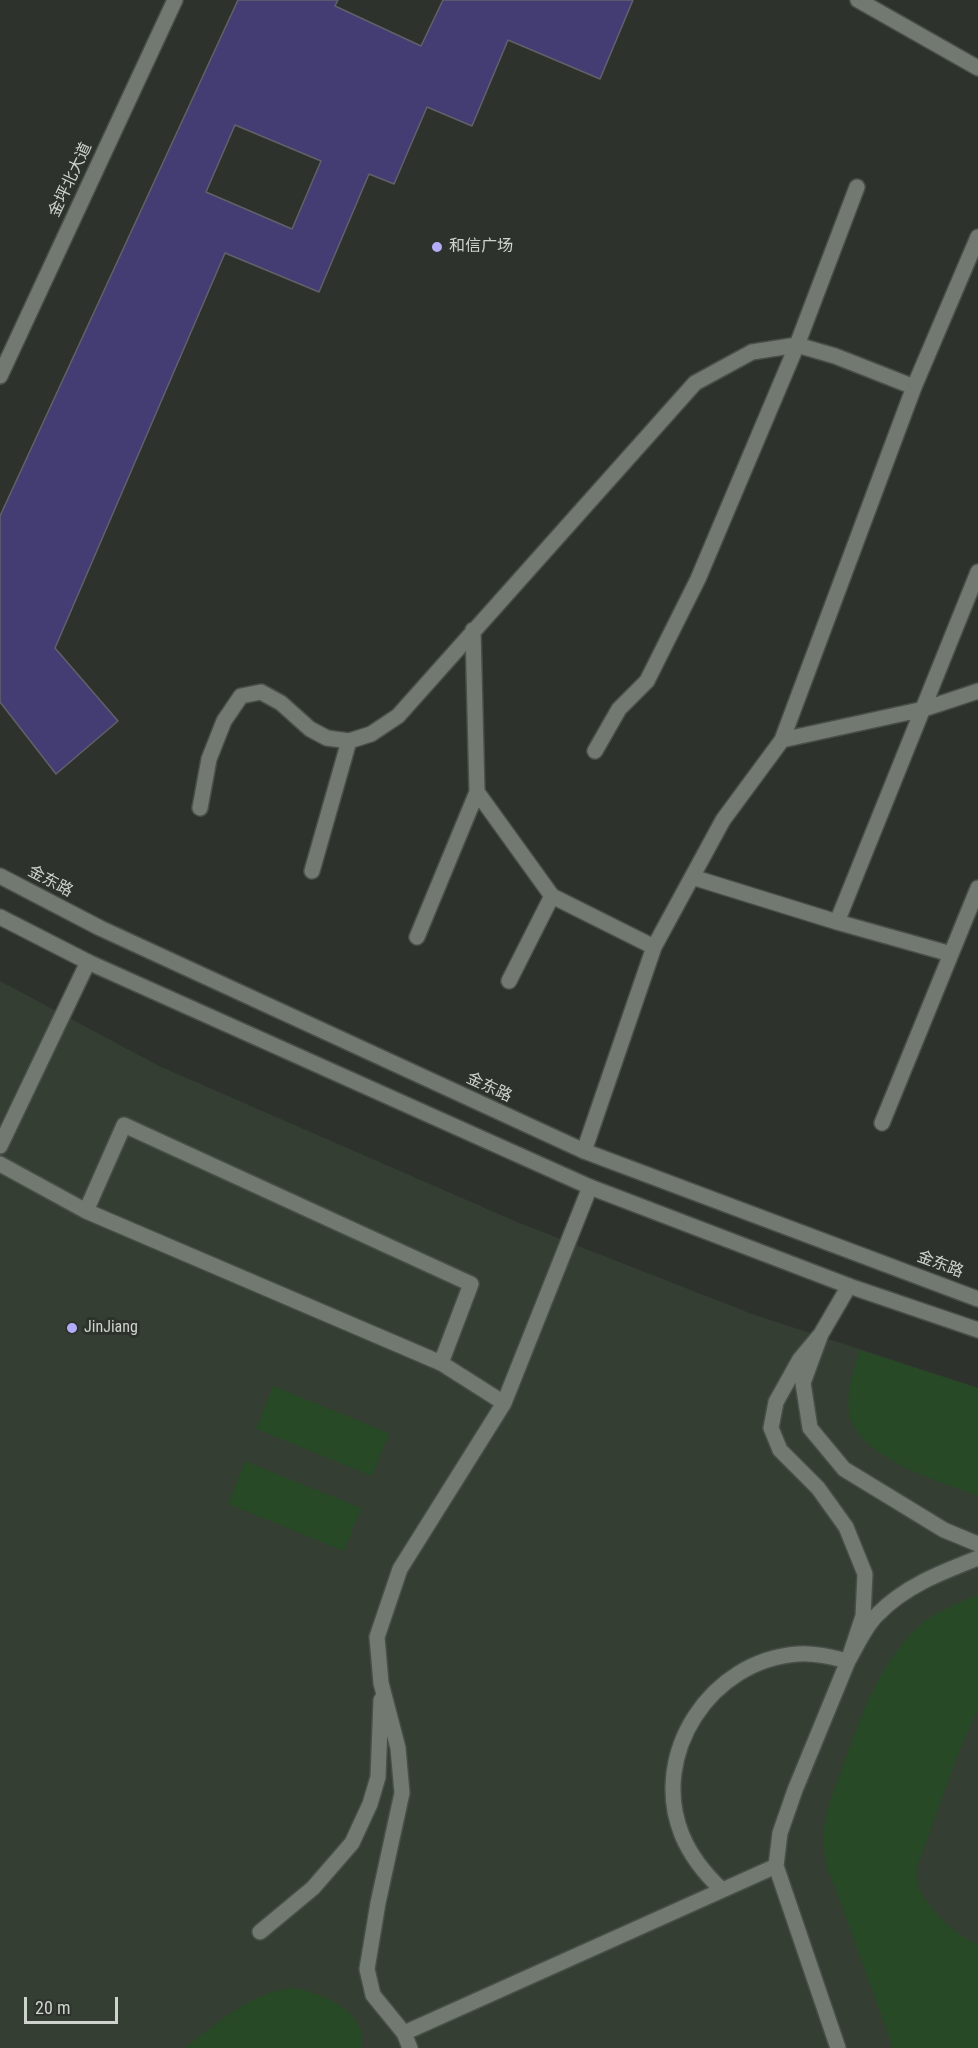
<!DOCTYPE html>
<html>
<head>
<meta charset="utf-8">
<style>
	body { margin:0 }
	#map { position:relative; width:978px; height:2048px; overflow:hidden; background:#2d332c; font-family:"Roboto Condensed",sans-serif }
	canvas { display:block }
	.scale { position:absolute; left:24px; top:1997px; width:94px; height:27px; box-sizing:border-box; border:3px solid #cfd3ce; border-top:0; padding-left:8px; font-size:18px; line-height:21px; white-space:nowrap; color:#cfd3ce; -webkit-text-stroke:4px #2d332c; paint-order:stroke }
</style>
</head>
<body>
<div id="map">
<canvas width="978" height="2048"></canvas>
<div class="scale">20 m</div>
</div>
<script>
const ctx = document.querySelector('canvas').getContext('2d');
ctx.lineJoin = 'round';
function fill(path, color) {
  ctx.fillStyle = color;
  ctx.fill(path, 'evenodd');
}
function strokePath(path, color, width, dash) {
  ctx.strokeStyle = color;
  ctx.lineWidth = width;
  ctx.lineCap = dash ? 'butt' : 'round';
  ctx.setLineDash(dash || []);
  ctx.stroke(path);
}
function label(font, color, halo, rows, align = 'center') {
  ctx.font = font + ' "Roboto Condensed","Noto Sans SC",sans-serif';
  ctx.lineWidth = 6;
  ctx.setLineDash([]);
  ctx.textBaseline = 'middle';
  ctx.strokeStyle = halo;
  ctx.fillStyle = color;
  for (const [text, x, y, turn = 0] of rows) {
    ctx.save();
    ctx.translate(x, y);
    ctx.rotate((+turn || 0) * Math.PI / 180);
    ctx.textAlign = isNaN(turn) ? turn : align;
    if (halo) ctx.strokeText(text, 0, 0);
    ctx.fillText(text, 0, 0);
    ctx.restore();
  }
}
fill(new Path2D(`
	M0,981L159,1066L517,1222L752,1314L978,1388V2048H0Z`), '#343e33');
fill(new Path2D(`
	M860,1350L978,1388V1496C941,1482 869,1461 852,1423C843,1403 853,1369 860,1350Z
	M273,1386L389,1433L372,1476L256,1429Z
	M245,1461L361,1508L344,1551L228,1504Z
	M978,1594V1708L958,1754L917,1867C917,1872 916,1877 917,1882C922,1904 957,1937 978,1944V2048H893L835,1887C826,1870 822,1849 824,1829C827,1806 836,1785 844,1763C862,1713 880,1661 921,1624C932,1614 963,1601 978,1594Z
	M294,1988C323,1994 368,2011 362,2048H184C218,2024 250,1991 294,1988Z`), '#284925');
const building = new Path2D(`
	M238,0H338L335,6L421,46L443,0H633L600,79L508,40L472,126L427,107L394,184L369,174L319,292L225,253L55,648L118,721L56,774L0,702V516ZM235,125L321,161L292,229L206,192Z`);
fill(building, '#443d74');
strokePath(building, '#61616a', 1.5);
const minor = new Path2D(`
	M473,630L477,792L552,896L654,947
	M782,740L914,387L978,237
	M595,751L619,709L647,681L698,579L797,345L857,187
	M200,808L209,759L224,721L241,696L261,692L281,703L310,729L327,738L349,741L371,734L398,716L695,383L752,352L797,345L835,356L914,387
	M312,871L349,741
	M692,877L837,922L951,954
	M837,922L978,572
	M417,937L477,792
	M509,981L552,896
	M882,1123L978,888
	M0,1146L88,962
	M584,1151L654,947L723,820L782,740L924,709L978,691
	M0,1164L86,1211L441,1363L504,1403
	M86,1211L124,1125L471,1284L441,1363
	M849,1286L821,1334L803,1383L810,1428L844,1469L944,1530L978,1544
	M821,1334L800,1359L776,1402L771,1428L780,1450L818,1488L846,1527L865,1574L863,1616L848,1661L795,1790L780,1833L776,1866L838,2048
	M722,1890C705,1874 691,1857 682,1835C649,1754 711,1660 798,1654C815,1653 831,1657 848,1661C857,1646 865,1626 878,1614C905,1586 942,1572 978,1558
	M260,1932L313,1888L352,1843L370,1804L378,1777L381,1700
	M404,2033L776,1866
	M410,2048L404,2033L373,1995L367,1969L378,1903L402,1793L398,1748L381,1683L377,1637L400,1569L504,1403L590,1187`);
const tertiary = new Path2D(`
	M858,0L978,68`);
const secondary = new Path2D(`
	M0,376L175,0
	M0,876L100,928L584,1151L978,1299
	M0,917L88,962L590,1187L849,1286L978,1330`);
strokePath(minor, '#494e49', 18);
strokePath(tertiary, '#494e49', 18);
strokePath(secondary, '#494e49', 18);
strokePath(minor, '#727971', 15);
strokePath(tertiary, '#727971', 15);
strokePath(secondary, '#727971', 15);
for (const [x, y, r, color] of [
	[437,247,6,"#b3adf9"],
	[72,1328,6,"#b3adf9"]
]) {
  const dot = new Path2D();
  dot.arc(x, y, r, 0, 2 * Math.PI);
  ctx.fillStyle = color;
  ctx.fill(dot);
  strokePath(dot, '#2d332c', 2);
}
label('16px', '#cfd3ce', '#2d332c', [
	["金坪北大道",71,180,-65],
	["金东路",50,882,28],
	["金东路",489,1088,25],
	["金东路",940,1265,21]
]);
label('16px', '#cfd3ce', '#2d332c', [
	["和信广场",449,247],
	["JinJiang",84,1328]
], 'left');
</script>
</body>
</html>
